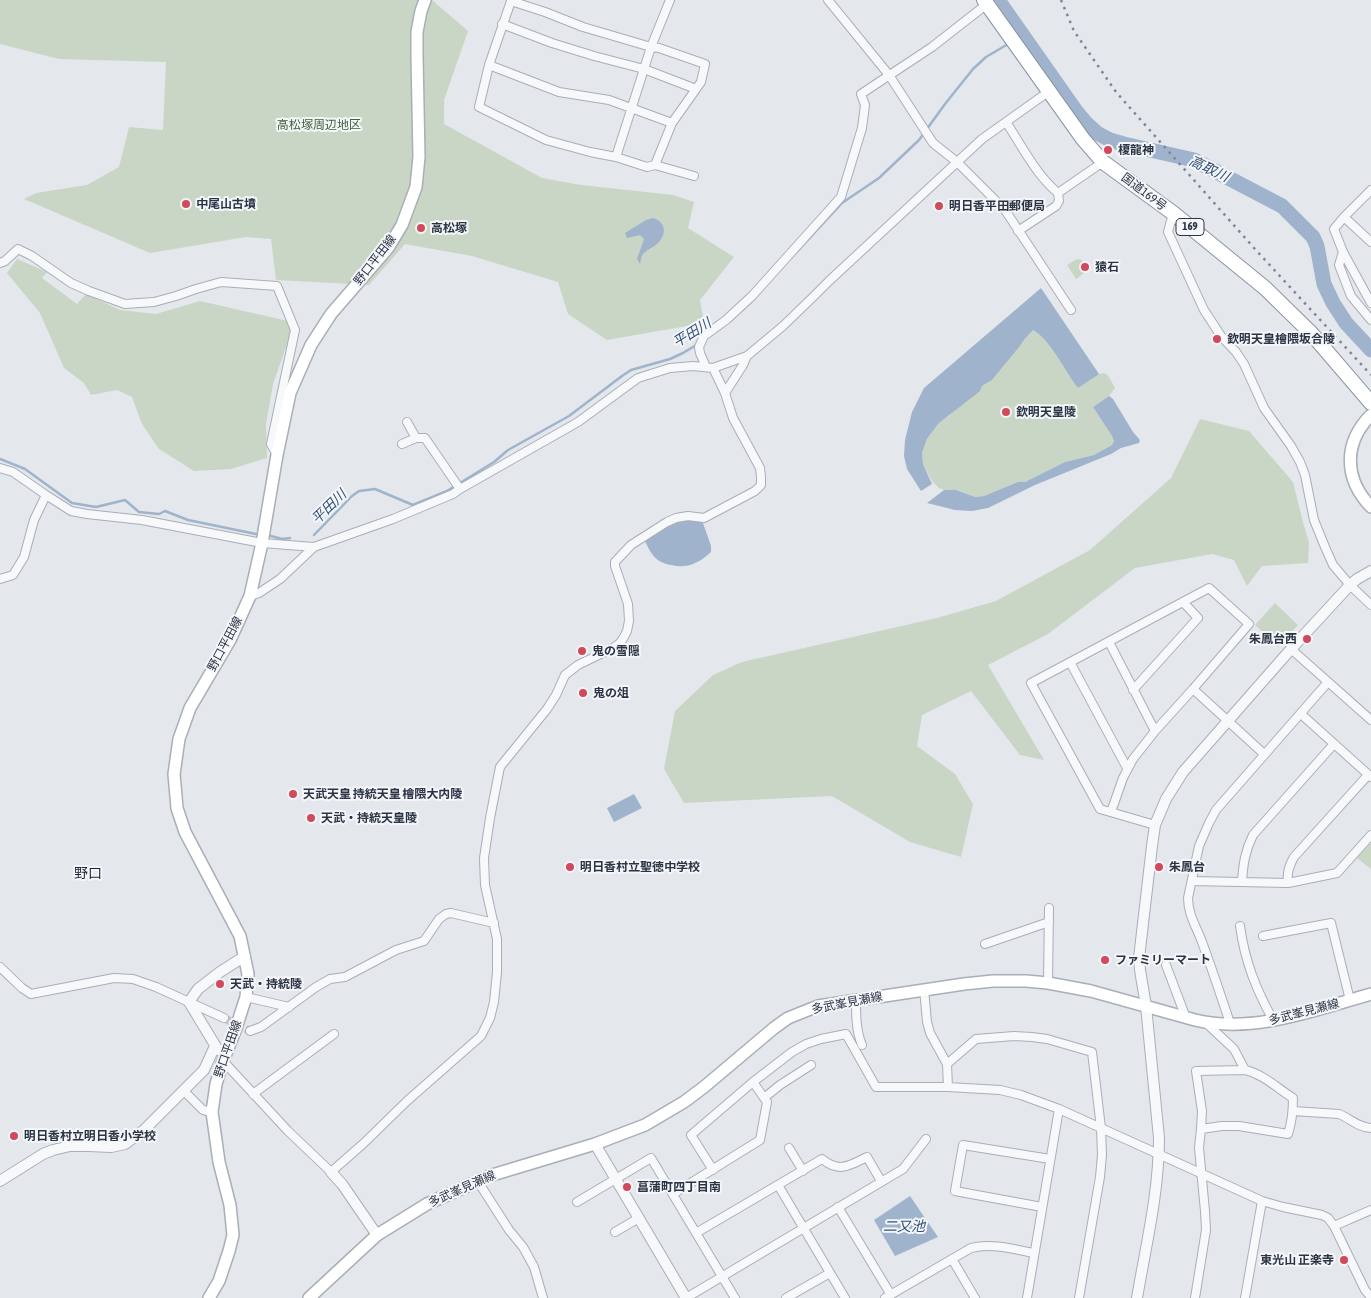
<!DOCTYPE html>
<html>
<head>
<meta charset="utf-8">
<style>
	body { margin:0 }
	canvas { display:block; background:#e4e7ec }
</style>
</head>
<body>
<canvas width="1371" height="1298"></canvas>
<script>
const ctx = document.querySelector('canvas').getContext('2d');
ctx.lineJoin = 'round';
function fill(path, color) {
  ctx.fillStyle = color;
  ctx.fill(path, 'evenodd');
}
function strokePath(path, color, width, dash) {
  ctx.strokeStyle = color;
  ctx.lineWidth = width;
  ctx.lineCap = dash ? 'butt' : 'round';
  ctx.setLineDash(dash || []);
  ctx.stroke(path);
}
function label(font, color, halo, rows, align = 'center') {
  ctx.font = font + ' "Asap Condensed","Noto Sans JP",sans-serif';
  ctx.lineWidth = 4;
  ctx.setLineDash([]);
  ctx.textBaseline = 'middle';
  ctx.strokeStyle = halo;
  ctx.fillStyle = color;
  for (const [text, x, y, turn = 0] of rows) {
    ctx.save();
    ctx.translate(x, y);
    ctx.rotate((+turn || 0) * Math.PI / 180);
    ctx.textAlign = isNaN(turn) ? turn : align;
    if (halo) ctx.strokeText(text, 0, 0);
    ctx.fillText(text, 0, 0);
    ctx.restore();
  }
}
fill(new Path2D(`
	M0,0H432L468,31L444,100V124L542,178L581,185L673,195L694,202L688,228L734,257L700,300L704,323L607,340L568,314L558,282L472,256L405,244L369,285L276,280L271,239L246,237L150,253L24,199L36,193L87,185L119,167L129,127L163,130L166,62L59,59L0,44Z
	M17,259L47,272L42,278L77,304L86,294L120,310L156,314L200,301L288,321L291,333L273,384L266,424L267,458L231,469L194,471L159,449L142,424L132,397L117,390L91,395L84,383L64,368L40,313L7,273Z
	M1077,259C1083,259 1086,265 1087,271L1076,279L1067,265Z
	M1033,330C1054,343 1063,370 1078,388C1083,384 1100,370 1106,374C1110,377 1113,385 1115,388L1109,396L1093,407L1112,436L1114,441L1112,445L1094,455L1065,462L1025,482H1018L984,496L975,497L956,490H944L939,488L932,481L923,464L922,453L927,439L938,424L949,416L982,386L992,380L1020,346L1024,340Z
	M1200,419L1249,431L1293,482L1304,526L1309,542L1308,563L1262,566L1247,586L1234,560L1212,554L1135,568L1048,634L988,665L1044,760L1020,755L971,691L922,715L917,746L955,774L973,804L961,857L910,842L832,796L684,803L664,769L675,711L713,675L742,662L937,618L996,601L1090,550L1171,478Z
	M1275,603L1298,625L1278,647L1255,625Z
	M1371,843V869L1357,858Z`), '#c9d6c5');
fill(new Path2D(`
	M653,218C666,222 667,234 658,243C654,247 648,249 644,253C641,256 641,260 640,264L637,259L644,239L640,235L627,238L625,233L646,220Z
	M1041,288L1099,374L1078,388C1064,371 1052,341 1033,330L1024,340L1020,346L992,380L982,386L980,391L938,424L927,439L922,453L923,464L932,484L921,491L907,469L904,456L905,440L912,412L924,388Z
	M1109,396L1113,399L1133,432L1140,440L1139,443L1121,448L1111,454L1035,485L988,508L972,511L955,510L927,503L944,490H956L975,497L984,496L1018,482H1025L1065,462L1094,455L1112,445L1114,441L1112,436L1093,407Z
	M686,519L702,520L711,546V552C706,556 701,561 695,563C687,567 680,567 671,565C655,562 651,554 644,539C657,530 671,522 686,519Z
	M634,794L642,808L614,822L607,808Z
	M910,1196L938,1237L895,1256L874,1220Z`), '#9fb4cc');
strokePath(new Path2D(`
	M1017,39L1023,35
	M791,258L842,203L879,178L919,140L945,104L973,69L986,57L1008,44
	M731,320L751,302
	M0,459L25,469L72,503L96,507L125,500L139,512L159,514L165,511L188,520L256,534
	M314,535L352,496L359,491L375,489L413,505L447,491L494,462L508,450L569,416L622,376L631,370L670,359L683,353L698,344
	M271,536L282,539L290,538`), '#9fb4cc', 2.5);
strokePath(new Path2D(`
	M998,0L1076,111L1086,123L1097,133L1110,140L1124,144L1194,160L1282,206L1313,237L1317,246L1324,284L1333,303L1346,323L1371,350`), '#9fb4cc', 15);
strokePath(new Path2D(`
	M224,1018L250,1031`), '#bfc3cb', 8, [8, 4]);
const minor = new Path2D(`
	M828,0L889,75L933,143L957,162L1005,210L1071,310
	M502,24L552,43L594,56L644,69L696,89
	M489,65L559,92L609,100L672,123
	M1006,122C1022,146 1036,175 1058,193L1059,201L1056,206L1018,231
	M616,157L647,167L655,165L694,176
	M655,165L672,123L701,82L705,64L659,48L651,47L583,27L545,12L511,1L489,65L479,107L546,140L590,152L616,157L651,47L670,0
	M1371,190L1344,217L1334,229L1343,252L1371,303
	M1058,193L1103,162
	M1173,213L1168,232L1204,310L1221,336L1236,352L1244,364L1264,408L1291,446L1300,462L1305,475L1314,520L1325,547L1333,565L1350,585L1371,605
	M1344,217L1371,242
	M1343,252L1339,265L1351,296L1371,320
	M0,263L5,261L18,249L32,256L71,283L89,291L125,304L154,302L176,296L196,289L221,282L277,286L295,330L271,444L277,455
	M706,367L700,353L699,347L704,336L726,320L752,296L841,197L862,128L865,105L861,94L932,47L987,4
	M725,393L743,365L747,356
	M407,422L416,438
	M402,444L416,438H425L460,489
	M0,468L13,472L46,495L71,511L87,514L142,520L262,543L314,547
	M0,579L13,575L24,557L34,520L46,495
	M250,596L259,593L280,579L314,547L393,519L453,494L460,489L578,422L638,378L670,368L693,366L713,368L747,356L783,326L814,296L829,281L982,139L1048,92
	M1109,642L1155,731
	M1291,649L1371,720
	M1070,662L1127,768
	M1193,689L1264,754
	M1133,690L1198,618L1183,602
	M1301,714L1371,777
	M1111,812L1123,778L1133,759L1155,731L1193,689L1249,624L1209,588L1031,683L1100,809L1155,825
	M1192,881L1288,883L1337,873L1371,835
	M1242,882C1243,865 1245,851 1253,835L1333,745
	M1288,883C1287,872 1289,866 1294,857L1368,775
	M1240,926C1245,962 1256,989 1273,1020
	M1263,936L1331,923L1350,1000
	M985,944L1049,922
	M1166,965L1186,1018
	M0,967L22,988L31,994L114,978L133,979L156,987L224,1018
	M1048,983L1049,908
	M924,989L927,1022L930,1033L947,1064L948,1087
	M246,997L289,1007
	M856,1000C856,1015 856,1031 862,1045
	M1230,1023C1221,996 1212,969 1202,942C1197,928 1188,915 1188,898L1199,846L1209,823L1216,810L1328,682
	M250,1031L261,1027L316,987L330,979L345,977L396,950L424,941L439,919L446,914L451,913L494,923
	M223,1061L288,1131L331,1172L364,1143L407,1101L481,1036L490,1018L494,1002L497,972V939L485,885L484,858L490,818L500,767L547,709L556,695L565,675L578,665L613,648L620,643L624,637L627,631L629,621L628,604L615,566V562L631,545L667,522L676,518L688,516L704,518L755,491L761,485V477L760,468L733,418L725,393L713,368
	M947,1064L976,1039L1014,1036L1032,1037L1047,1039L1092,1052L1101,1128L1102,1155L1100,1177L1079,1298
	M184,1091L203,1110L212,1112
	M253,1094L334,1034
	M764,1098L780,1085L811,1065
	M1293,1111L1339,1114C1351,1119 1357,1127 1371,1128
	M1201,1129L1222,1126H1239L1288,1134C1292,1122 1293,1111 1293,1098C1277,1088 1263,1074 1245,1070
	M789,1148L803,1171
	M713,1170L691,1135L753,1082L792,1052L806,1044L821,1039L846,1034L876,1087H948L1000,1090L1021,1095L1059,1109L1262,1201L1283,1207L1322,1215L1328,1218L1334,1226L1365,1290L1371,1297
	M477,1180L509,1230L523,1247L534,1267L543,1298
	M778,1185L845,1298
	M673,1194L760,1140L767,1102L753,1082
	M577,1202L651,1158L735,1298
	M838,1207L891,1295
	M1042,1207L955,1191L963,1145L1050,1159
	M1334,1226L1371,1210
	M615,1232L639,1218
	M696,1233L822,1159C839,1173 849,1166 867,1157L881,1181
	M952,1259L975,1298
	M686,1298L903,1169L926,1139
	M786,1298L830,1273
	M885,1298L971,1248C992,1243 1013,1249 1034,1253
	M1027,1298L1059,1109
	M1195,1298L1206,1230L1205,1211L1199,1148L1201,1129L1202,1111L1196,1071L1245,1070L1234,1049L1206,1023
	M1245,1298L1262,1201`);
const tertiary = new Path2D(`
	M218,1050L189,1002L198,989L220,972L245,956
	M595,1144L686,1298
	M331,1172L342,1184L377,1235
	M0,1181L43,1154L53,1150L70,1146H89L111,1147L125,1144L144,1130L204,1070L215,1046
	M1137,1298C1146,1245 1159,1192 1159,1138L1146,1006L1140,970L1139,958L1152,846L1155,825L1166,799L1183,772L1291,649L1350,585L1357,579L1371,571`);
const secondary = new Path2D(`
	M1371,415C1343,443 1344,479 1371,507
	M209,1298L219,1281L229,1251L233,1235L230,1205L219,1162L212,1112L216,1084L223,1061L235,1031L246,997L248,974L240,936L185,832L177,808L174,774L179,739L190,708L230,640L250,596L262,543L277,455L290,393L311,345L331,314L388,248L402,225L416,187L419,157L417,56V32L421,11L425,0
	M309,1298L377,1235L427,1204L489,1176L595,1144L645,1125L684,1102L704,1087L774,1028L788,1018L818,1006L964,984L993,981H1026L1048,983L1091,991L1195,1020C1254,1034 1314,1010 1371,994`);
const trunk = new Path2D(`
	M984,0L1083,139L1103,162L1173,213L1265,288L1311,333L1371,403`);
strokePath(minor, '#a9aeb7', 10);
strokePath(tertiary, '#a9aeb7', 12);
strokePath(secondary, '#a9aeb7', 14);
strokePath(trunk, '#8b94a3', 16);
strokePath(minor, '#f7f8fa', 8);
strokePath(tertiary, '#f7f8fa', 10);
strokePath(secondary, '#fff', 11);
strokePath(trunk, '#fff', 14);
strokePath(new Path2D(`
	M1061,0L1074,31L1116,92L1254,248L1371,375`), '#7d8696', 2.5, [2.5, 5]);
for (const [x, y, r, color] of [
	[1108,150,5,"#d1495b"],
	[186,204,5,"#d1495b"],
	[939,206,5,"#d1495b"],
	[421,228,5,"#d1495b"],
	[1085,267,5,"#d1495b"],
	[1217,339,5,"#d1495b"],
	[1006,412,5,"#d1495b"],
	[1307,639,5,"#d1495b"],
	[582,651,5,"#d1495b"],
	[583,693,5,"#d1495b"],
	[293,794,5,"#d1495b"],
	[311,818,5,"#d1495b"],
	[570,867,5,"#d1495b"],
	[1159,867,5,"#d1495b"],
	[1105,960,5,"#d1495b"],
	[220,984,5,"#d1495b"],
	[14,1136,5,"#d1495b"],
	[627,1187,5,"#d1495b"],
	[1344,1260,5,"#d1495b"]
]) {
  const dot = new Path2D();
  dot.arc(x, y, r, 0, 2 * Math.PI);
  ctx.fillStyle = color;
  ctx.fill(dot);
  strokePath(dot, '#f4f6f9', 2);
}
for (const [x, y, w] of [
	[1190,227,28]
]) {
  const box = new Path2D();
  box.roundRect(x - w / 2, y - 8.5, w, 17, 4);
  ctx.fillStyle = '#f4f6f9';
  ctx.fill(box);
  strokePath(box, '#2b3445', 1);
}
label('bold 11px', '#2b3445', null, [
	["169",1190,227]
]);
label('12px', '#3f6138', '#f4f6f9', [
	["高松塚周辺地区",319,125]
]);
label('bold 12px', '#2b3445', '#f4f6f9', [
	["榎龍神",1118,150],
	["中尾山古墳",196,204],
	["明日香平田郵便局",949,206],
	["高松塚",431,228],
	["猿石",1095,267],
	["欽明天皇檜隈坂合陵",1227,339],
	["欽明天皇陵",1016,412],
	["朱鳳台西",1297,639,"right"],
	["鬼の雪隠",592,651],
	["鬼の俎",593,693],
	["天武天皇 持統天皇 檜隈大内陵",303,794],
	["天武・持統天皇陵",321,818],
	["明日香村立聖徳中学校",580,867],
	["朱鳳台",1169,867],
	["ファミリーマート",1115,960],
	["天武・持統陵",230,984],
	["明日香村立明日香小学校",24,1136],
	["菖蒲町四丁目南",637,1187],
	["東光山 正楽寺",1334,1260,"right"]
], 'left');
label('12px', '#2b3445', '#f4f6f9', [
	["国道169号",1144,192,37],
	["野口平田線",375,260,-52],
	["野口平田線",225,644,-62],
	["多武峯見瀬線",847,1003,-11],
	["多武峯見瀬線",1304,1012,-14],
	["野口平田線",228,1049,-71],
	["多武峯見瀬線",462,1189,-24]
]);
label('italic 14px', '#34527a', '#f4f6f9', [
	["高取川",1209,169,25],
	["平田川",692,333,-32],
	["平田川",329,507,-44],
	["二又池",904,1227]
]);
label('14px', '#1d2536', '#f4f6f9', [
	["野口",88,874]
]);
</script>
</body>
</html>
